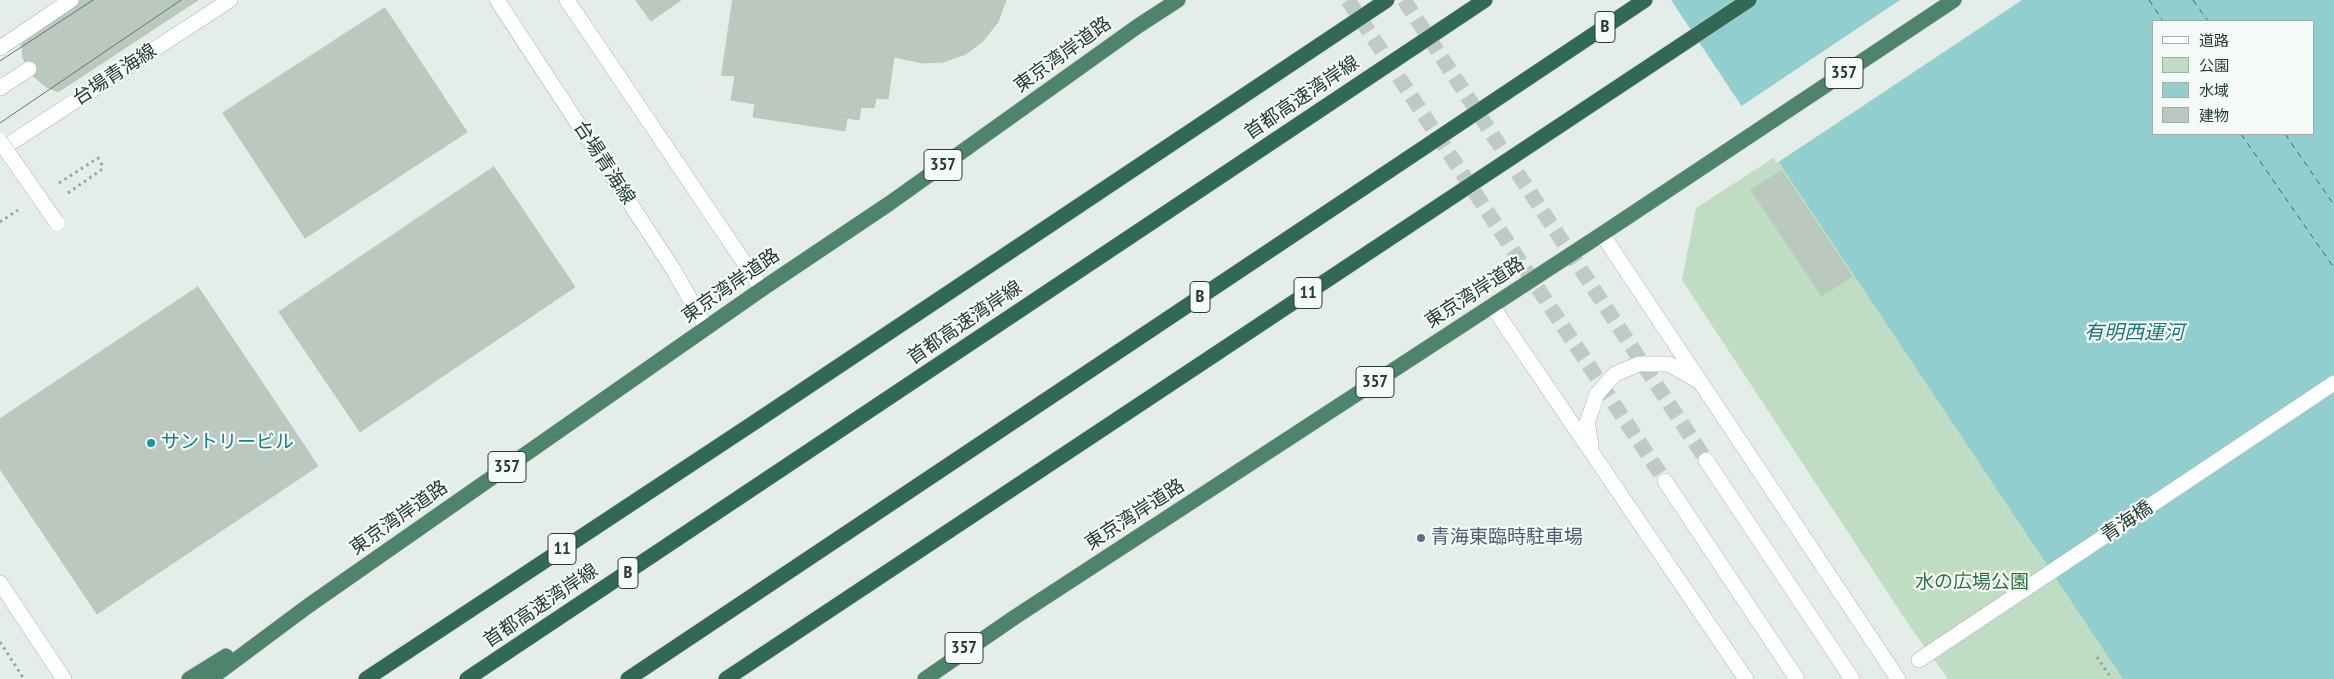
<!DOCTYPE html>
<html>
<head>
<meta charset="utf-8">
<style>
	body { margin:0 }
	#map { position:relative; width:2334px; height:679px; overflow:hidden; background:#e5ede8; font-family:"PT Sans Narrow","Noto Sans JP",sans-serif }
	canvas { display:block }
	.legend { position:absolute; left:2152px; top:20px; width:162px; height:115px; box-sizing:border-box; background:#f5faf7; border:1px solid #a2afa9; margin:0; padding:6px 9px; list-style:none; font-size:15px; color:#253e33 }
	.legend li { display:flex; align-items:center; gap:10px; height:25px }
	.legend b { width:25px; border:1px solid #a2afa9 }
</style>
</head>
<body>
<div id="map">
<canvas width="2334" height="679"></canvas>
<ul class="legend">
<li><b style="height:6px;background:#fff"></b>道路</li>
<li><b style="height:14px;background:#bfddc2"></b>公園</li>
<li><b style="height:14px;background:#90cfce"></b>水域</li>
<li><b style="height:14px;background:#bac8c0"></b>建物</li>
</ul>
</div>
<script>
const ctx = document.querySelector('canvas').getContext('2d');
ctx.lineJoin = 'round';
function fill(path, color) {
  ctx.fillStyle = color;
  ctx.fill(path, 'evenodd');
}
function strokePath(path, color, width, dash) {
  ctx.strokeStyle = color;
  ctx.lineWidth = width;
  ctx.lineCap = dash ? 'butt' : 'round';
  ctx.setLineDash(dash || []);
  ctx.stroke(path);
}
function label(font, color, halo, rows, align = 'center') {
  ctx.font = font + ' "PT Sans Narrow","Noto Sans JP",sans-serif';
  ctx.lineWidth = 4.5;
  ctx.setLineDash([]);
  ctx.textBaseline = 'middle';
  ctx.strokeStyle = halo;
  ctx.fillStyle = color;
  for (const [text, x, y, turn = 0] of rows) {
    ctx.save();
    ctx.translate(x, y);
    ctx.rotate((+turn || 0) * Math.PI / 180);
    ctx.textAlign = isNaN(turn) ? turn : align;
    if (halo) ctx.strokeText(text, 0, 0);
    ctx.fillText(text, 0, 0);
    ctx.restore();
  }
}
fill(new Path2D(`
	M1778,155L2126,679H1948L1911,628L1682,280L1696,208Z`), '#bfddc2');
fill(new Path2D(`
	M1671,0H2334V679H2123ZM2153,21H2313V134H2153Z`), '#90cfce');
fill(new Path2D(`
	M1900,0H2022L1777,163L1740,107Z`), '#e5ede8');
strokePath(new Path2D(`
	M2149,0L2163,21
	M2193,0L2208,21
	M2241,134L2334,268
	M2285,134L2334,205`), '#217877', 1, [6, 5]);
const building = new Path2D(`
	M80,0H198L58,92L45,86L31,74L23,58L21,39Z
	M636,0H681L651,21Z
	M733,0H1006L998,22L983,41L966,54L943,62L923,63L894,57L888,99L876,98L874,108L861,107L859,120L847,118L845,131L753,117L755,104L731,100L735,76L722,75Z
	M385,8L467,132L305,238L223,113Z
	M494,167L575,287L360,432L279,312Z
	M1782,171L1852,276L1822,296L1751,190Z
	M198,287L318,466L97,614L0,469V419Z`);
fill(building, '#bac8c0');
strokePath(building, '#b7c7bd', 1);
strokePath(new Path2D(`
	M1348,0L1665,481
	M1404,0L1706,460`), '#bfcac4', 15, [15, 8]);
const pedestrian = new Path2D(`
	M0,88L29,69
	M0,583L64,679
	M1919,660L2334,383`);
const tertiary = new Path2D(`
	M1602,234L1898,679
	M1492,306L1746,679
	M1591,445L1587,423L1597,394L1615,374L1639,364H1669L1700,382
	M1706,460L1852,679
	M1665,481L1797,679`);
const secondary = new Path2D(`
	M497,0L673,269L706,327
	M567,0L762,289
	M0,48L71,0
	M0,150L230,0`);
const trunk = new Path2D(`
	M189,679L226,656
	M210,679L308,606L762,289L890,203L1138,26L1178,0
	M925,679L1015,617L1602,234L1954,0`);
const motorway = new Path2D(`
	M366,679L758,420
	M467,679L1485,0
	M628,679L1645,0
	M726,679L866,586`);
strokePath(pedestrian, '#a8b5ae', 16);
strokePath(tertiary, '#a8b5ae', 16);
strokePath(secondary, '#a3b8ae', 16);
strokePath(trunk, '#c2c9c6', 16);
strokePath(motorway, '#c2c9c6', 16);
strokePath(new Path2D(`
	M59,183L98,158L104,168
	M0,222L18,210
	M0,642L24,679
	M2097,657L2112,679`), '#87af9b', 3, [2.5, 4]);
strokePath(pedestrian, '#fff', 15);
strokePath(tertiary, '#fff', 15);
strokePath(secondary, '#fff', 15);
strokePath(trunk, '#4e846e', 15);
strokePath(motorway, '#326954', 15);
strokePath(new Path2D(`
	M0,61L93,0
	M0,123L181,0`), '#5f796e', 1);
const pedestrianBridge = new Path2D(`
	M0,141L57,223`);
const motorwayBridge = new Path2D(`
	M758,420L1387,0
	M866,586L1749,0`);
strokePath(pedestrianBridge, '#a8b5ae', 16, []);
strokePath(motorwayBridge, '#c2c9c6', 16, []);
strokePath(new Path2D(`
	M68,193L104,168`), '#87af9b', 3, [2.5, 4]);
strokePath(pedestrianBridge, '#fff', 15);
strokePath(motorwayBridge, '#326954', 15);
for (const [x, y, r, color] of [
	[151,443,5,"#0f9aa8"],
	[1421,538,5,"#5c6f8a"]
]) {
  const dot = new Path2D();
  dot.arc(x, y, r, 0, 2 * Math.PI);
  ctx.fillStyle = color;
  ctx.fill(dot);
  strokePath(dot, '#f5faf7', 2);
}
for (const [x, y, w] of [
	[1605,27,20],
	[1844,73,38],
	[943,165,38],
	[1308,293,28],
	[1200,297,20],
	[1375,382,38],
	[507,467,38],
	[562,549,28],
	[628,573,20],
	[964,648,38]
]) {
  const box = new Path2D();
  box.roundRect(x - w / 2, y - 15.5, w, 31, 4);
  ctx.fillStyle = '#f5faf7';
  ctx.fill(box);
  strokePath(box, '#253e33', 1);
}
label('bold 18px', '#253e33', null, [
	["B",1605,27],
	["357",1844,73],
	["357",943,165],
	["11",1308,293],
	["B",1200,297],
	["357",1375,382],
	["357",507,467],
	["11",562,549],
	["B",628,573],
	["357",964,648]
]);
label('19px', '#253e33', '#f5faf7', [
	["東京湾岸道路",1063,55,-36],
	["台場青海線",115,75,-33],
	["首都高速湾岸線",1302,98,-34],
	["台場青海線",604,163,57],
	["東京湾岸道路",731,286,-35],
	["東京湾岸道路",1475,293,-33],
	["首都高速湾岸線",965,323,-34],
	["東京湾岸道路",1135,515,-33],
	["東京湾岸道路",399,518,-35],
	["青海橋",2127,522,-34],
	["首都高速湾岸線",541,606,-34]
]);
label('19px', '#0d838f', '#f5faf7', [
	["サントリービル",161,443]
], 'left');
label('19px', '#4e5e75', '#f5faf7', [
	["青海東臨時駐車場",1431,538]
], 'left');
label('19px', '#30733f', '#f5faf7', [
	["水の広場公園",1972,583]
]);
label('italic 20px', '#217877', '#f5faf7', [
	["有明西運河",2134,333]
]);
</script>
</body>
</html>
